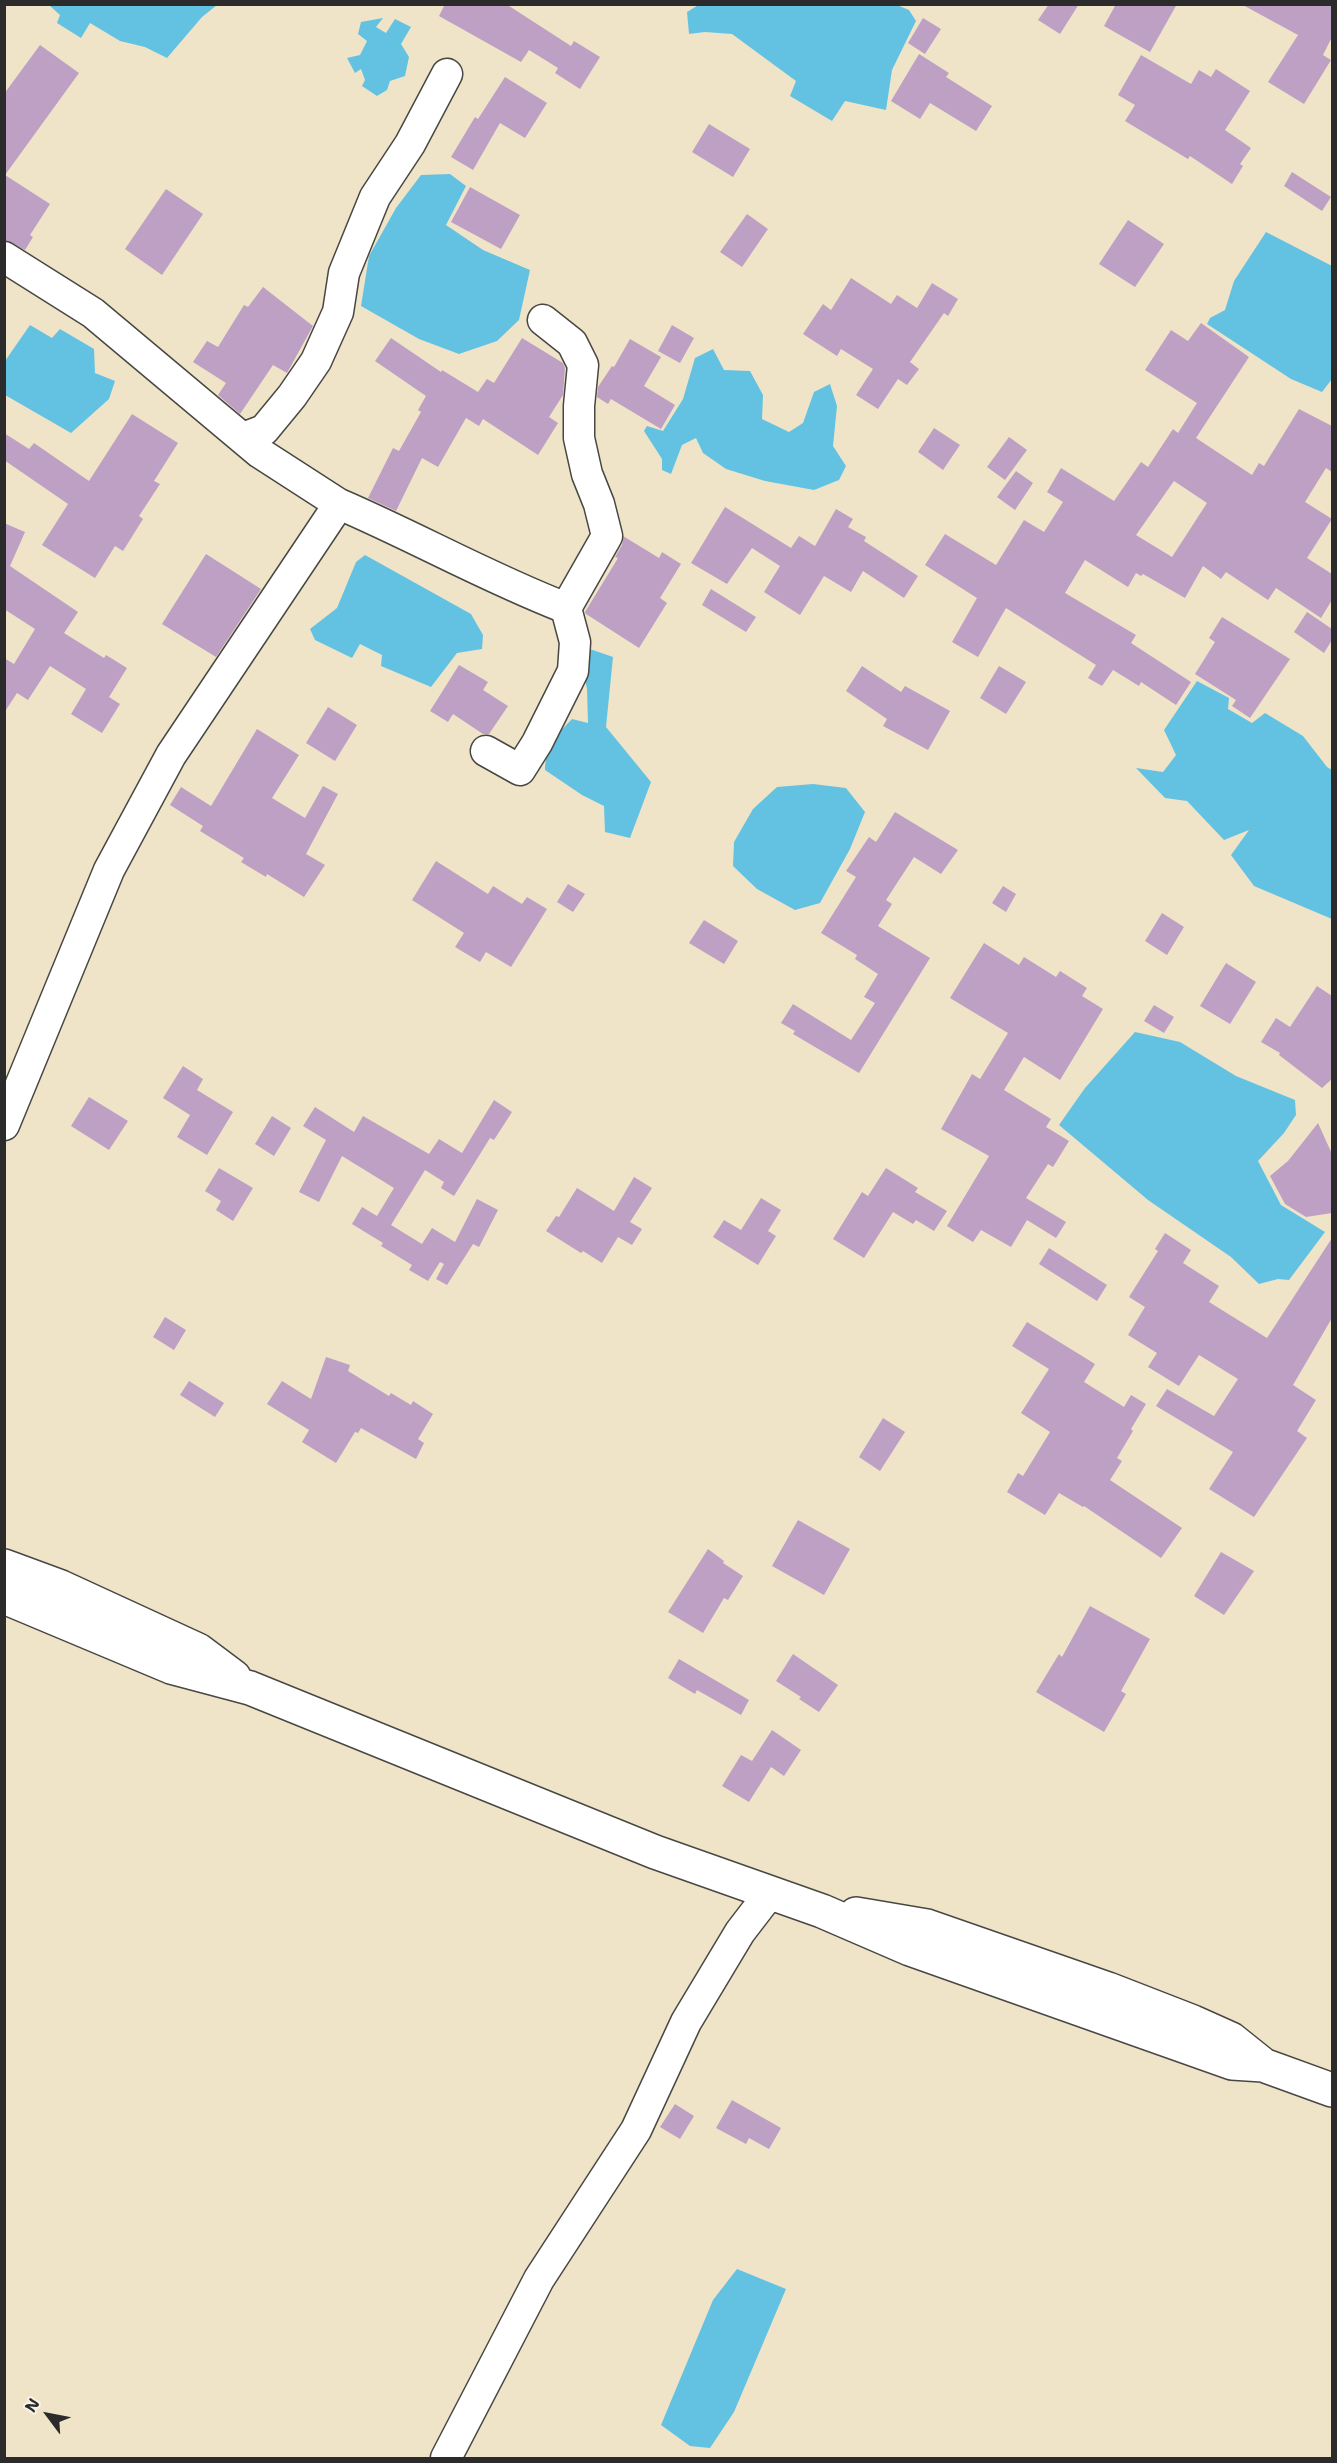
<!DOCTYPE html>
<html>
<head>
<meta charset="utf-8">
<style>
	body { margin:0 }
	#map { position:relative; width:1337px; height:2463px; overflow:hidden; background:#efe4c8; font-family:"Shantell Sans",sans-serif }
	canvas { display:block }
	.frame { position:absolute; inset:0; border:6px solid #2b2b2b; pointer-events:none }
	.north { position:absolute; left:18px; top:2385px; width:60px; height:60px; -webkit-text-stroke:4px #f7f3e8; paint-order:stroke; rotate:302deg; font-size:16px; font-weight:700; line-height:24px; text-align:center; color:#2b2b2b }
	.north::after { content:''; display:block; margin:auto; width:21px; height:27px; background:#2b2b2b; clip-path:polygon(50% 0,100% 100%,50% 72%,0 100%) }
</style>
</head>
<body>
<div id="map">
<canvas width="1337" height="2463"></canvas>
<div class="frame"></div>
<div class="north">N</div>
</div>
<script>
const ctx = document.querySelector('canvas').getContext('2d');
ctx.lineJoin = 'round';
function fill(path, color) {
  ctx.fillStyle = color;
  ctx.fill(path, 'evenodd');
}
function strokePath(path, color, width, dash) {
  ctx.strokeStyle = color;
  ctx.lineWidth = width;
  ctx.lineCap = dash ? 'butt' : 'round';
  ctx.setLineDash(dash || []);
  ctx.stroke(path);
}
fill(new Path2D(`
	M700,4L897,5L909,10L916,21L892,70L886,110L845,101L832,121L790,96L796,81L732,34L705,32L689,34L687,12Z
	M49,5H217L202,17L167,58L145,47L120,41L90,23L81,38L57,23L60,15Z
	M383,18L376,27L386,33L395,19L411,27L401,44L409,57L405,76L390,81L387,90L377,96L362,86L365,80L361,69L355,73L347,58L360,55L367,41L358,34L361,22Z
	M450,174L466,186L446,225L483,250L530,270L519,320L497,341L459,354L419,339L361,306L369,256L396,208L421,175Z
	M1266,232L1332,266V379L1322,392L1291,379L1207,324L1210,318L1225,310L1234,281Z
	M30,325L52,338L60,329L94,349L95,373L115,381L109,399L71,433L5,395V361Z
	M713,349L724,370L750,371L763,395L762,419L789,432L803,423L814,392L830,384L837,406L833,446L846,466L839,480L814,490L765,481L726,469L703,453L696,438L682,445L671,474L662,470V459L644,431L647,426L663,431L683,399L695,358Z
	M365,555L471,614L483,635L482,649L457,653L431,687L381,666L382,655L360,644L352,658L315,640L310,629L337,608L356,562Z
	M590,649L613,657L606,727L651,782L630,838L605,832L604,806L582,795L545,770C545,748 558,733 572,719L588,723L587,689L582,664Z
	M1197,681L1229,698L1228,709L1252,723L1265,713L1303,736L1327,767L1332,770V919L1254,886L1231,855L1249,830L1224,840L1187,801L1165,798L1136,768L1163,772L1176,755L1164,730Z
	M813,784L846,788L865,812L850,849L820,903L795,910L757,889L733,866L734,842L753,809L777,787Z
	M1135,1032L1180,1042L1236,1076L1295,1100L1296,1115L1284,1133L1258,1161L1281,1205L1325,1232L1289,1280L1278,1279L1259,1284L1231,1257L1148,1200L1059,1125L1085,1088Z
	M737,2269L786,2289L734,2412L710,2448L690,2446L661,2425L713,2300Z`), '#63c2e2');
fill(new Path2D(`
	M445,4H506L571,46L574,41L600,57L580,89L555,73L558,68L529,50L521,62L439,16Z
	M1049,4H1079L1060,34L1038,20Z
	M1116,4H1177L1150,52L1104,26Z
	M1241,4H1332V37L1323,55L1331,60L1304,104L1268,82L1298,35Z
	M923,18L941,29L925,54L908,43Z
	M40,45L79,73L5,175L50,204L30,235L33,237L25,250L4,240V94Z
	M919,54L949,73L946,77L992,106L976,131L930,103L920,119L891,101Z
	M1141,55L1191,84L1199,70L1211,77L1216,69L1250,91L1225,130L1251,148L1240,164L1243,166L1232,184L1190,156L1188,159L1125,121L1135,105L1118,95Z
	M505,77L547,103L525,138L500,123L473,170L451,157L475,117L478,119Z
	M709,124L750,149L733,177L692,152Z
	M1292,172L1331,197L1322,211L1284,186Z
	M470,187L520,215L501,249L451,222Z
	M166,189L203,214L162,275L125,249Z
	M747,214L768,229L742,267L720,252Z
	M1128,220L1164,244L1135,287L1099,264Z
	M851,278L891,304L897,295L917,308L932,283L958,299L948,316L944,313L910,362L919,369L907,385L898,379L878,409L856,395L873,369L841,349L837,356L803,334L823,304L831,310Z
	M263,287L313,326L287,373L273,365L240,414L218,395L226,383L193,362L207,341L218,347L244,305L248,307Z
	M1201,323L1249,357L1196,438L1252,475L1259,463L1264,466L1299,409L1332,426V472L1326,468L1305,502L1332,519L1307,558L1332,574V600L1321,618L1276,588L1268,600L1226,572L1221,579L1203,566L1185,598L1143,574L1141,576L1136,573L1128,587L1085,560L1065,593L1136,635L1131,643L1191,682L1176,705L1141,682L1139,686L1113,670L1102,686L1088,678L1096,665L1006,608L978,657L952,642L977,598L925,565L945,534L996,565L1024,520L1044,532L1063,502L1047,492L1061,468L1114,501L1141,462L1148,467L1173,429L1178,433L1197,403L1145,370L1171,330L1188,341ZM1174,481L1207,503L1172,557L1136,535Z
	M672,325L694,338L680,363L658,351Z
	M391,338L441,372L442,370L478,392L487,379L494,383L522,338L563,363L565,368L563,395L549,417L558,423L538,455L483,419L479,426L466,418L438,467L422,458L396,511L368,498L393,448L399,451L421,412L418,410L426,396L375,361Z
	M630,339L661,357L644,386L675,405L661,429L611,399L608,404L597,397L598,387L612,366L614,367Z
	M132,414L178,443L154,481L160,484L139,516L143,519L123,551L115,546L95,578L42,545L68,504L4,460V433L29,449L34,443L89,481Z
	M934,428L960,445L943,470L918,452Z
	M1009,437L1027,450L1005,480L987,467Z
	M1016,471L1033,483L1015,510L997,497Z
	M725,507L791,548L799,536L815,546L836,509L853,519L848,527L866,537L864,541L918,576L904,598L863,571L851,592L824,576L800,615L764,592L780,566L752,548L727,584L691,563Z
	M4,523L25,532L10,566L78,612L64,633L104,658L106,655L127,668L109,697L120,704L102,733L71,714L86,689L50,666L28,700L17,693L4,713V658L14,664L35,629L4,609Z
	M623,536L659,558L662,552L681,564L660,598L667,603L639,648L586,614L585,612L618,558L615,557L622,545Z
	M206,554L261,589L216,657L162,624Z
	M711,589L756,617L746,632L702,605Z
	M1307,612L1332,629V640L1324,653L1294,632Z
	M1222,617L1290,659L1250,718L1232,706L1236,700L1195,674L1215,642L1209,638Z
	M459,665L488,682L483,690L508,706L489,734H483L453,714L448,722L430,711Z
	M862,666L901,692L905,686L950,711L928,750L883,726L887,719L846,691Z
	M999,666L1026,682L1006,714L980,698Z
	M328,707L357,725L335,761L306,743Z
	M257,729L299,755L272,798L305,818L323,786L338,794L306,854L325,865L304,897L267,874L266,877L241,862L244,858L200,831L203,826L170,805L181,787L211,806Z
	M895,812L958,850L941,874L914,857L886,900L892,904L878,926L930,958L859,1073L793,1034L795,1031L781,1023L793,1004L851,1040L875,1003L864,997L878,974L855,959L857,955L821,933L856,877L846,871L869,837L876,842Z
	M436,861L488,894L493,886L522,904L527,897L547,909L511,967L486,952L480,962L455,947L464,933L412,900Z
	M568,884L585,894L573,912L557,902Z
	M1003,886L1016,894L1006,912L992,903Z
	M1162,913L1184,927L1167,955L1145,941Z
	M704,920L738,941L724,964L689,943Z
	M984,943L1019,965L1024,957L1056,977L1060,971L1087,988L1082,996L1103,1009L1060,1080L1024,1057L1004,1090L1051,1119L1046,1127L1069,1141L1053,1167L1048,1164L1026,1198L1066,1222L1056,1238L1027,1220L1011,1247L981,1230L973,1242L947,1226L989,1156L941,1129L972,1074L980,1079L1008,1033L950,998Z
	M1226,963L1256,982L1230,1024L1200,1006Z
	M1317,986L1332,996V1079L1322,1088L1279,1055L1280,1053L1261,1042L1276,1018L1290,1027Z
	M1154,1005L1174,1017L1164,1033L1144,1021Z
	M183,1066L203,1079L197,1090L233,1112L207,1155L177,1137L190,1115L163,1098Z
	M89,1097L128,1121L109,1150L71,1126Z
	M494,1100L512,1112L494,1140L490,1138L454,1196L441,1188L444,1182L425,1170L391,1225L422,1244L432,1228L455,1242L477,1199L498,1210L479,1247L473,1244L447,1285L436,1279L444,1264L440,1262L428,1281L409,1270L412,1265L381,1246L383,1243L352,1224L362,1207L377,1216L394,1188L342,1156L319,1202L299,1192L326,1140L303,1126L315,1107L354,1132L363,1116L429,1154L439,1139L462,1153Z
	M272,1116L291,1128L274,1156L255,1144Z
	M1318,1123L1332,1154V1213L1306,1217L1285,1204L1270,1176L1288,1161Z
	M219,1168L253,1188L233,1221L216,1210L221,1201L205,1191Z
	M886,1168L918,1188L915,1192L947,1211L934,1231L916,1220L913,1224L893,1212L864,1258L833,1239L862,1192L868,1196Z
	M634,1177L652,1188L630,1222L642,1229L632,1245L618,1237L602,1263L583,1251L581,1253L546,1231L556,1216L559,1217L577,1188L614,1211Z
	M761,1198L781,1210L768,1231L776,1236L758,1265L713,1237L724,1220L741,1230Z
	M1165,1233L1191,1250L1183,1263L1219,1286L1209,1302L1267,1338L1332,1238V1318L1293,1385L1316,1400L1297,1431L1307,1438L1254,1517L1209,1489L1233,1452L1156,1406L1167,1389L1214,1416L1238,1379L1199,1355L1179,1386L1148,1367L1157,1353L1128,1335L1145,1307L1129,1297L1158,1251L1155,1249Z
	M1049,1248L1107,1285L1097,1301L1039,1264Z
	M165,1317L186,1330L174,1350L153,1337Z
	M1027,1322L1095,1364L1084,1382L1124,1407L1131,1395L1146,1404L1131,1429L1133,1431L1117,1458L1122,1461L1110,1480L1182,1528L1161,1558L1084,1506L1083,1507L1059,1493L1045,1515L1007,1492L1018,1473L1023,1476L1050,1432L1021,1413L1049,1369L1012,1346Z
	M326,1357L350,1365L348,1371L389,1396L391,1393L411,1405L413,1401L433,1414L418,1439L424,1443L416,1459L361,1428L358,1433L355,1432L336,1463L302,1442L309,1430L267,1404L282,1381L311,1399Z
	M189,1381L224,1403L215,1417L180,1395Z
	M883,1418L905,1432L880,1471L859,1457Z
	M798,1520L850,1549L824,1595L772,1566Z
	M708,1549L724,1561L723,1563L743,1576L728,1600L724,1598L703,1633L668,1612Z
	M1221,1552L1254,1571L1224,1615L1194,1596Z
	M1090,1606L1150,1639L1121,1691L1126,1694L1104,1732L1036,1692L1059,1654L1062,1657Z
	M793,1654L838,1685L819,1712L799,1699L801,1697L776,1681Z
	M679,1659L749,1700L741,1715L697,1690L695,1694L668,1678Z
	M772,1730L801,1750L784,1776L771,1767L749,1802L722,1786L741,1755L752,1761Z
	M732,2100L781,2128L769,2149L749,2138L746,2144L716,2128Z
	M675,2104L694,2116L680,2139L660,2127Z`), '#bda0c4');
const minor = new Path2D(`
	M4,257L93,313L260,453L339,504L171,755L109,870L4,1125
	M543,320L572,343L583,365L579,406V438L587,474L599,504L607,536L566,608
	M243,438L264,430L292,396L316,361L338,312L344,273L375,197L410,144L447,74
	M339,504C416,537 488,578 566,608L575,642L573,671L537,743L520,770L486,751
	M446,2458L539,2279L636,2130L686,2022L740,1932L770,1893`);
const major = new Path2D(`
	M4,1566L61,1587L198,1650L234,1677
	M4,1597L171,1667L250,1688L655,1852L822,1911L910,1949L1232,2063L1263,2065L1332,2090
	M856,1914L927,1926L1108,1989L1193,2022L1231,2039L1261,2063`);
strokePath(minor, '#484743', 33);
strokePath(major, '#484743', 36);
strokePath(minor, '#fff', 30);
strokePath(major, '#fff', 33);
</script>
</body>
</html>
